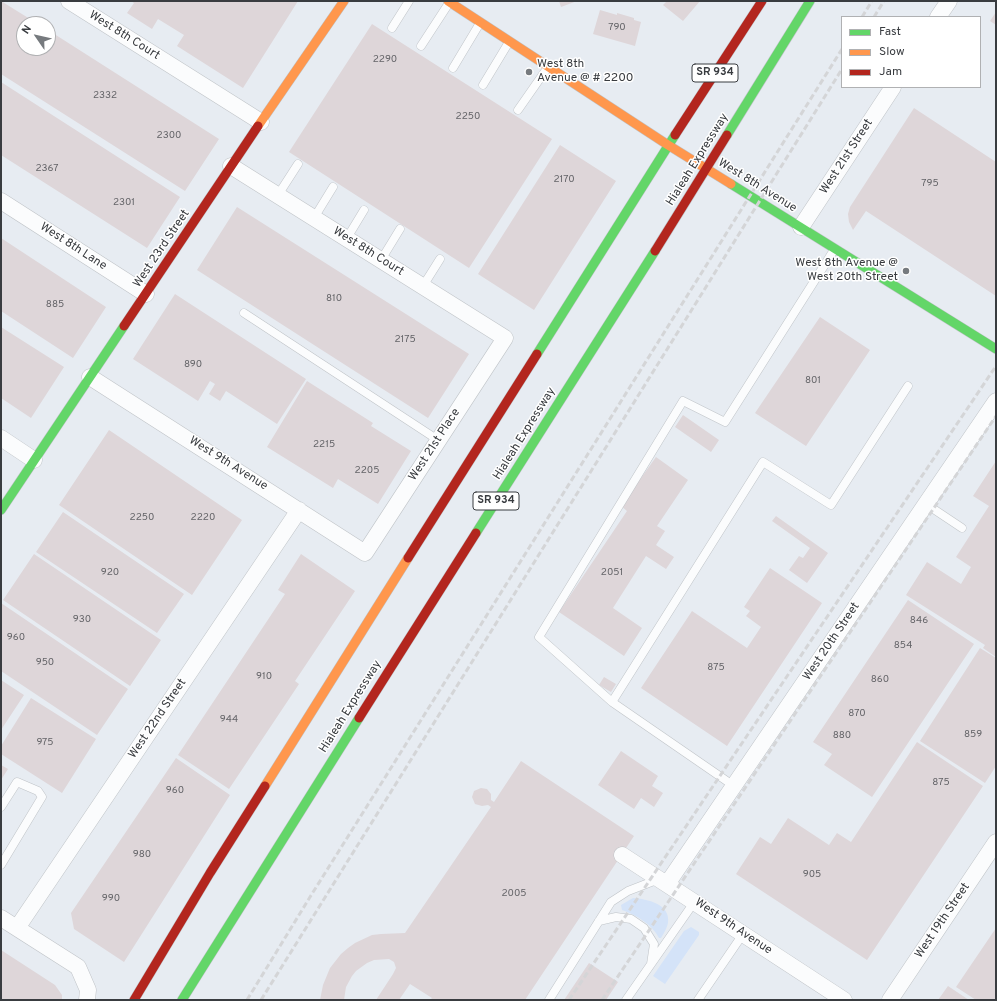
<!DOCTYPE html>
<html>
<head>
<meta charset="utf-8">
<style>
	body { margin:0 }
	#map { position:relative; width:997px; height:1001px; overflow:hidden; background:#e7ecf2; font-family:Overpass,sans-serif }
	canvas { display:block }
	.frame { position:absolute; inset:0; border:2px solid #393c40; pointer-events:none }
	.legend { position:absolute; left:841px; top:16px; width:140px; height:72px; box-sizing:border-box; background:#fff; border:1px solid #b0b1b3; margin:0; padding:5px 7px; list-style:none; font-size:12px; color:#393c40 }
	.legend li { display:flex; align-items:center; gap:8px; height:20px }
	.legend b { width:20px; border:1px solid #b0b1b3 }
	.north { position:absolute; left:16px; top:16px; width:40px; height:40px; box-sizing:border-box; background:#fff; border:1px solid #b0b1b3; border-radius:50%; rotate:304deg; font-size:11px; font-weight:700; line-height:16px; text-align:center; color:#393c40 }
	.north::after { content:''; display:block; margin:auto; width:14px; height:18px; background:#767a7e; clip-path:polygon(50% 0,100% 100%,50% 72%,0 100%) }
</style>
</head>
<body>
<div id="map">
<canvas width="997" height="1001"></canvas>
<div class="frame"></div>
<ul class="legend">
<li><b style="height:5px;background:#63d668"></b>Fast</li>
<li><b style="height:5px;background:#ff974d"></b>Slow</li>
<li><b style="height:5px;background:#b3261e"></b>Jam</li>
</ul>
<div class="north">N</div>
</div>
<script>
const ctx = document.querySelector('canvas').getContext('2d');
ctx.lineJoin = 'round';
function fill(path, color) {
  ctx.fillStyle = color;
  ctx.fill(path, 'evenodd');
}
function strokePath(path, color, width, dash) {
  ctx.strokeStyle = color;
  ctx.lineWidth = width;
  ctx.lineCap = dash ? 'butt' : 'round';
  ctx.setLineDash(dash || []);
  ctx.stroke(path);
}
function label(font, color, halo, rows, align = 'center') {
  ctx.font = font + ' Overpass,sans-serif';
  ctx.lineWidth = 3;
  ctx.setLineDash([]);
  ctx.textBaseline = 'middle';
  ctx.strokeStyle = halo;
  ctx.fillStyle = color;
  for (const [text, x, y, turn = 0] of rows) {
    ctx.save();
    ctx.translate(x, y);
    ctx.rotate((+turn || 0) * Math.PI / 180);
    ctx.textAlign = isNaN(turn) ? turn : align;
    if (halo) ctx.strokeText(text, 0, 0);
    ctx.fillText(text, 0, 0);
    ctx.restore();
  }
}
fill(new Path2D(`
	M633,898C647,899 671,904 668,923C667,928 664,933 661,938H659C652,924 636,915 622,910L621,905Z
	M691,927L699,932V935L665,984L653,976L684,931Z`), '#d4e3f8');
fill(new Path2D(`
	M1,1L38,24H24V48H48V30L219,139L185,191L1,74Z
	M131,1H298L243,88L177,46L184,35L158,19L152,29L127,13L134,3Z
	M559,1H577L561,7Z
	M667,1H700L683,21L663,5Z
	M600,10L617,15V13L634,18V20L641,22L635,46L593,34Z
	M996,12V25L990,21Z
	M372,24L552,139L469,268L289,152Z
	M1,82L180,197L147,248L1,155Z
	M914,108L996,162V296L866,211L853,230L849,222L848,214L850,207Z
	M560,145L616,181L534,310L478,274Z
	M237,207L469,354L428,418L197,270Z
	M1,238L106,307L73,358L1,311Z
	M175,294L306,379L277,424L226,391L220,401L209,394L215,384L210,381L198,401L133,359Z
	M820,317L870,350L806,446L755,413Z
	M1,327L64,367L31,418L1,398Z
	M307,381L373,423L371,426L411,451L378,504L338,479L333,488L267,447Z
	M683,415L719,440L711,452L675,427Z
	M109,430L242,520L192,595L59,505Z
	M656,457L688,480L657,526L665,531L656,545L674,557L666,569L646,556L613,608L642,628L624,656L559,612L627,511L621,506Z
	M996,461V657L983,648L985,645L906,595L927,562L961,584L971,567L956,557L989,506L973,496Z
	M63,512L184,594L157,633L36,552Z
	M776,516L828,553L807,583L789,570L799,556L803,558L810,548L772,521Z
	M34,554L161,640L130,686L3,600Z
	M301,554L355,591L295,681L299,684L229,789L178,755L285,594L278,590Z
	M770,568L822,603L727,746L641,688L692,611L747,648L761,627L746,616L750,611L744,607Z
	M908,600L974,644L872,797L824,765L832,754L813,742Z
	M1,603L128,689L97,735L1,671Z
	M980,648L996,658V766L985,783L920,741Z
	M604,677L616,684L611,692L599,685Z
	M1,680L24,695L1,730Z
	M31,698L96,739L62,793L1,754V746Z
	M917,742L983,786L867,960L736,874L760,837L771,844L788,818L829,845L837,833L851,842Z
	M621,751L658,776L652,786L663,793L654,807L641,798L634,809L598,785Z
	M176,758L230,795L124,962L74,929L71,913Z
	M521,761L634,836L525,1000H468L461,999L456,1000H430L432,998L410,984L399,1000H376L393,974L396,968L394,962L389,959L374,960L367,963L356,971L352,976L346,987L344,1000H320L323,985L330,968L341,954L348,948L355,943L372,935L381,934L405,933L491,807L488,805L482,806L475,804L472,797L474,791L481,788L487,789L491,794V800L494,802Z
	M1,765L8,769L1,780Z
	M996,928V1000H976L956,987Z
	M1,950L55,985L62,995V1000H1Z
	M589,963L618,982L606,1000H564Z
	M948,986L969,1000H938Z`), '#ded6d9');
const lane = new Path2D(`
	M392,28L409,1
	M421,46L449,3
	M453,68L480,23
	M483,85L509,42
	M518,110L548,67
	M278,195L298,164
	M314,218L333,187
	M347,238L364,210
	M381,260L400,229
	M423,286L440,259
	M244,313L438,440
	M926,504L962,528
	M612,702L763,462L831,505L908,386
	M734,786L612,702L539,637L683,401L725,422L834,250
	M1,807L17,782L38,791L42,797L1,865
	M599,921L616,917L631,919L644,928L654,944L651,964
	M549,1000L611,902L628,891L659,879
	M626,1000L695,901
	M698,1000L743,934`);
const street = new Path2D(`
	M69,1L261,122
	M938,17L949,1
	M1,201L146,294
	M801,227L893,87
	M90,377L365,553L505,338L231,166
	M1,438L34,460
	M622,855L844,1000
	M667,884L996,401
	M1,918L78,967L88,990L87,1000
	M17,928L299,510
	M890,1000L996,842`);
const fast = new Path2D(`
	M727,135L810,1
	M731,184L996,349
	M537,354L675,135
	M1,510L124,326
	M476,533L655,251
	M182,1000L359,718`);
const slow = new Path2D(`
	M448,1L668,145L731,184
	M258,126L344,1
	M265,786L408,558`);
const jam = new Path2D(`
	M675,135L762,1
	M655,251L727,135
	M124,326L258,126
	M408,558L537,354
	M359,718L476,533
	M134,1000L210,873L265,786`);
strokePath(lane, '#bfc3c7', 9);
strokePath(street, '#bfc3c7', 17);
strokePath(fast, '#bfc3c7', 10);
strokePath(slow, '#bfc3c7', 10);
strokePath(jam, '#bfc3c7', 10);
strokePath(lane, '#fbfcfd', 8);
strokePath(street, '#fbfcfd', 16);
strokePath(fast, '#63d668', 9);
strokePath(slow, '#ff974d', 9);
strokePath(jam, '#b3261e', 9);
strokePath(new Path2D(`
	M862,17L872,1
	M874,17L884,1
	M247,1000L310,897L842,49
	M261,1000L842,69
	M569,1000L996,366
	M602,1000L996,416`), '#d4d5d7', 3, [6, 3]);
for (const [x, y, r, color] of [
	[529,72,4,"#767a7e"],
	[906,271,4,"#767a7e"]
]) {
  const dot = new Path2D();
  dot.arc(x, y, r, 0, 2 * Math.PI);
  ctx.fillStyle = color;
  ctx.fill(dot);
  strokePath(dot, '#fff', 1.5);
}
label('10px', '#646468', null, [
	["790",617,28],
	["2290",385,60],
	["2332",105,96],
	["2250",468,117],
	["2300",169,136],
	["2367",47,169],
	["2170",564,180],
	["795",930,184],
	["2301",124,203],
	["810",334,299],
	["885",55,305],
	["2175",405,340],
	["890",193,365],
	["801",813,381],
	["2215",324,445],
	["2205",367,471],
	["2250",142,518],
	["2220",203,518],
	["920",110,573],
	["2051",612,573],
	["930",82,620],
	["846",919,621],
	["960",16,638],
	["854",903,646],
	["950",45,663],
	["875",716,668],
	["910",264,677],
	["860",880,680],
	["870",857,714],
	["944",229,720],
	["859",973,735],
	["880",842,736],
	["975",45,743],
	["875",941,783],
	["960",175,791],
	["980",142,855],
	["905",812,875],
	["2005",514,894],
	["990",111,899]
]);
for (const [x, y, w] of [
	[715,73,46],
	[496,501,46]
]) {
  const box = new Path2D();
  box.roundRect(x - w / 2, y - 9, w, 18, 3);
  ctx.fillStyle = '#fff';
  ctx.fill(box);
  strokePath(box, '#393c40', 1);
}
label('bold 11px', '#393c40', null, [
	["SR 934",715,73],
	["SR 934",496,501]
]);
label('12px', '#393c40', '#fff', [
	["West 8th Court",124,36,32],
	["West 21st Street",847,157,-57],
	["Hialeah Expressway",698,160,-58],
	["West 8th Avenue",757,186,32],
	["West 8th Lane",73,247,33],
	["West 23rd Street",162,249,-56],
	["West 8th Court",368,252,32],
	["Hialeah Expressway",525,434,-58],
	["West 21st Place",435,445,-57],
	["West 9th Avenue",228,464,32],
	["West 20th Street",832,642,-56],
	["Hialeah Expressway",351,707,-58],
	["West 22nd Street",158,719,-56],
	["West 19th Street",943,921,-56],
	["West 9th Avenue",733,927,34]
]);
label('12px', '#393c40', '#fff', [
	["West 8th",537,65],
	["Avenue @ # 2200",537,79],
	["West 8th Avenue @",898,264,"right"],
	["West 20th Street",898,278,"right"]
], 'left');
</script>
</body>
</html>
